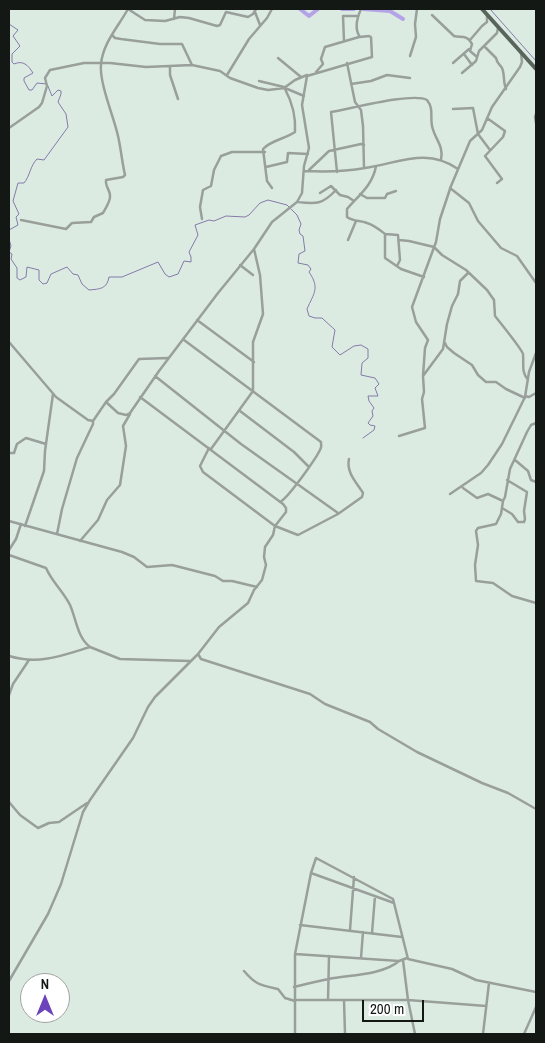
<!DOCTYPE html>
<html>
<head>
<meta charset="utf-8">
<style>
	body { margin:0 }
	#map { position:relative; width:545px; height:1043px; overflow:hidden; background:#dcebe2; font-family:"Archivo Narrow",sans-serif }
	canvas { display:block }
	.frame { position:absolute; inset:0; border:10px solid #131815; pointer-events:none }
	.north { position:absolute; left:20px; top:973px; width:50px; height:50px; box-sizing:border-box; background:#fff; border:1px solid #a1a3a1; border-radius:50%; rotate:0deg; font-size:14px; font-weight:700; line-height:20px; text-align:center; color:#131815 }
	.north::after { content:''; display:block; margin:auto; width:18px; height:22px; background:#6c43bb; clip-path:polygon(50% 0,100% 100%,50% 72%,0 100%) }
	.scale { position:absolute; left:362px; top:1000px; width:62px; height:22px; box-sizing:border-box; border:2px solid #131815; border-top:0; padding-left:6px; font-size:15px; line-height:18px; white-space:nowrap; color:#131815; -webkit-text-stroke:4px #fff; paint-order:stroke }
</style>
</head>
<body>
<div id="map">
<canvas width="545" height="1043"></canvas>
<div class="frame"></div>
<div class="north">N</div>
<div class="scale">200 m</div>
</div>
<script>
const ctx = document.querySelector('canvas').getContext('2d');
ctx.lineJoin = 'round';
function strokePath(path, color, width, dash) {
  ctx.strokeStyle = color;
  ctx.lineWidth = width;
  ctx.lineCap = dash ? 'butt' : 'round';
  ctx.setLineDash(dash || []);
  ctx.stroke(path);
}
strokePath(new Path2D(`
	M490,9L536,61
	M9,24L18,30L13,36L20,46L12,54V62L14,64C23,60 28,65 33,73L24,78V81L29,90H32L37,83L47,84L52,96L58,90L61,91V94L58,102L66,114L68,127L44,160L37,159C30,166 30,176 24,183H18L13,201L19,214L16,217L18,225L9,230
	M9,239L11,246L9,252L12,254L11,259L17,268V278L20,280L26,277L27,267L39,270V280L43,284L47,283L51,274L67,267L73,274L78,275L82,284L89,290C100,289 107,289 109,277H122L158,262L165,274L169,277L178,274L184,261L191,262V257L189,252L198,235L195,225L209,220L214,221L226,216L245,217L249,215L260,203L268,200L287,205L297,215L301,224L299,230L300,234L303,236L305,251L299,254L298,263L308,265L311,269L309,272C320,288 314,293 307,309L309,316L315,318H322L335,330L332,347L340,355L354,346L361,345L368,349V358L362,363L361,375L375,378L379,384L375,388L378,396H368L369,401L374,408L372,411L373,416L368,423L370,425L375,426L374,430L363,438`), '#847aa8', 1);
strokePath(new Path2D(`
	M300,9L309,16L318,9
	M342,9H354
	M363,9L390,11L403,19`), '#b4a4e7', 4);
strokePath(new Path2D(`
	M128,9L145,20L165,21L180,17L189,18L217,26L220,25L226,12L248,17L253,14L256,9
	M255,12L260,25
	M432,15L454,36C461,38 467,34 472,44L470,51L477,57
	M174,19L175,9
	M112,35L115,38L121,39L160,44H182L192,65
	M470,40L482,26L487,22V15
	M344,41L343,16H358
	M484,46L496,58C497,64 500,64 502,68C505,75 503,82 506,89
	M464,54L472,65
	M410,56L416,37L415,24L417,9
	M278,58L301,77
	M347,63L355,102L361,110L363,126L364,168
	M453,63L469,49
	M170,67V75L178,99
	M316,72L323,64L321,59L325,47L359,37
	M462,73L476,61L479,51L497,33L498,28
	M227,75L249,39L267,18L272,9
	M259,81L284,87
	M351,84L371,81L387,75L410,78
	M284,88L295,80L307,75
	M453,109L473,108L478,134L490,150
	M536,114L535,117L536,123
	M487,118L505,131L503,137L485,156L502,179L497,183
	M9,128L39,107L42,103L47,86L45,78L50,70L84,63H110L146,67L192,65L220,71L230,78L258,88L268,90L285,88L304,96
	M376,166C373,185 358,196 347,209V217C354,222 360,220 367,223C374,225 380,230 385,234V258L401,269L424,277
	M266,167L287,162L288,153L308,154
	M309,170L329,151L361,144L364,145
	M304,171C325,172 344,172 365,168C399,163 427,147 458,169
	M337,172L331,112C350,109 413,92 427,100C434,109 430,116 432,126C435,140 444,145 441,160
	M272,188L267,181L263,149C271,140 285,139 295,132C296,117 292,102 285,89
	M450,188L469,203L478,221L501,248L517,256L536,283
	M320,193L331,186L340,195L348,197L354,201
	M360,194L367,198H385L387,194L396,191
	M297,202C316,204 322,205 336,190
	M202,219L200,207L203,190L211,186L214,170L221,156L232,152H265
	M21,220L66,229L72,223L91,222L94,217L103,213C105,209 110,202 110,197C111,191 105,187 106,180L123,177L125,175C122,162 121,149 118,136C114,117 99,83 101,64C103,43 118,27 128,9
	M385,234L398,235L400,260L397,266
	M348,240L356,221
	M399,240L409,241L434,247L442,255L466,270L487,290L494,300L495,316C499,321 522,350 523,354C524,364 521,372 528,380
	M240,265L253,275
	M197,320L254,362
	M184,340L321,442C321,447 322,446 320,450C315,460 288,498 280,502
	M9,342L56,397L88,420L93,421L106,402L118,413L126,415L130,413L159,371L218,293L254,249L272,222L297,202L302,193L304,166L309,148L302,105L307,76L372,57L371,37L369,36L360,37C354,29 357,18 361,9
	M445,343L447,347L454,353L472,365L478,375L486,382H496L506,389L525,398
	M155,376L241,444L338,513
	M423,376L425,348L428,340L416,322L412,307L436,242L440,219L451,186L470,141L482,130L492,107L520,67L522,62L521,53
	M525,396L529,397L536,393
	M106,402L114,394L139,359L168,358
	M240,411L294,452L308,466
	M399,436L425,428L422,399L424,392L423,376L443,349L447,324L452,306L458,294L460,281L468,273
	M209,448L200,466L203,472L275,526L298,535L338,514L362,497L363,493C356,482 346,472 349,459
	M211,449L253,391V342L263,314L260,275L254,249
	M9,453H14L17,444L26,438L46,444
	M515,460L528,471L531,480L536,482
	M463,488L477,498L488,494L503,501L501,514L496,524L478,528L476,531L478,545L475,565L476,581L493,583L512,596L536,603
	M450,494L481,473L488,465L502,444L525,397L529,372L536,353
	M503,501L505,497L510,469L527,432L531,425L536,423
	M502,508L512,514L518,522H524L525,519L524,511L527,492L507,480
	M9,521L122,552L134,557L147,567L172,565L215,576L223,581H232L257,587
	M25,526L44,471L45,451L53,394
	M57,534L62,509L77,458L93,424V421
	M80,541L98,520L107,500L120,485L126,446L123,426L130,414
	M9,550L16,539L21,524
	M9,555L46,568C52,582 63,591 70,605C76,618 77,637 90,647L120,659L190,661
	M198,654L201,659L310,694L325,704L370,722L378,729L417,752L482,783L508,793L536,809
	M9,656C39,665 61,656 90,647
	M9,695L13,684L29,660
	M9,802L20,815L38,828L49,823L59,822L87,803
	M311,873L394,903
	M300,925L402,937
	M350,930L354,877
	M372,933L375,896
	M295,954L399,961L407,958
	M361,958L363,932
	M403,960L408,1000L415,1034
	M244,971C256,985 260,985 278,989L285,998L295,1001
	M9,981L48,914L61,884L83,812L90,800L133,738L148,707L155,697L198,654L219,627L248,603L254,590L262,580L266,565L264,557L265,547L273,535L275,526L286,512V508L283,504L140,397
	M294,987C306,984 318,981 329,979C349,975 383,975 399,961
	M295,1000H408L486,1006
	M328,1000L329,956
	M344,1000L345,1034
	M295,1034V954L311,873L316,858L393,899L408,959L452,969L476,980L536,992
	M483,1034L489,983
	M524,1034L536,1007`), '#999f9b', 2.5);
strokePath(new Path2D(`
	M482,9L536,69`), '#59645d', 4);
</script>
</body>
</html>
